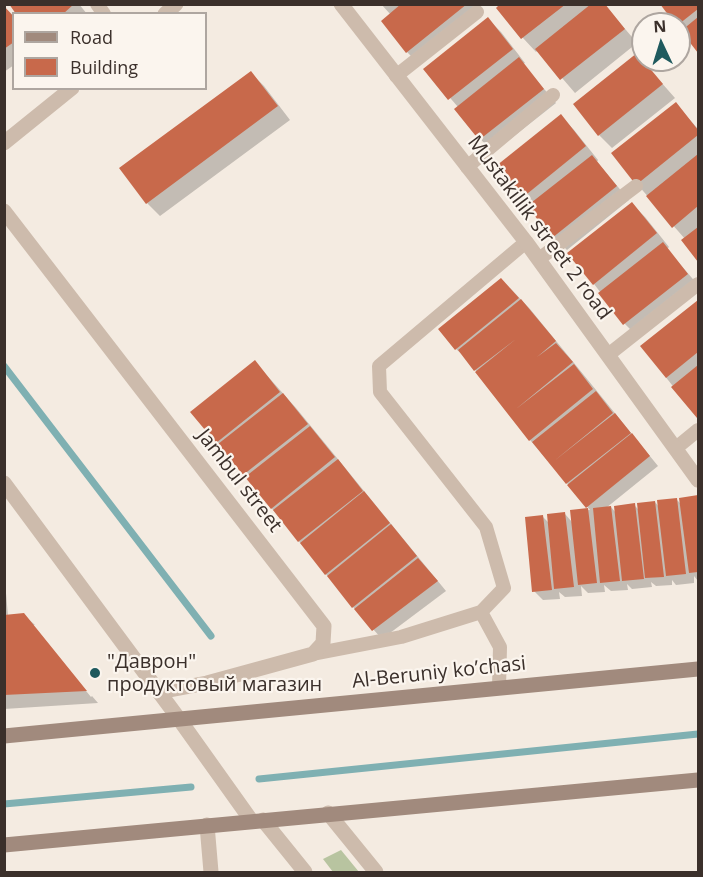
<!DOCTYPE html>
<html>
<head>
<meta charset="utf-8">
<style>
	body { margin:0 }
	#map { position:relative; width:703px; height:877px; overflow:hidden; background:#f4ebe1; font-family:"Open Sans",sans-serif }
	canvas { display:block }
	.frame { position:absolute; inset:0; border:6px solid #3b302b; pointer-events:none }
	.legend { position:absolute; left:12px; top:12px; width:195px; height:78px; box-sizing:border-box; background:#fbf5ee; border:2px solid #aea6a0; margin:0; padding:8px 10px; list-style:none; font-size:18px; color:#3b302b }
	.legend li { display:flex; align-items:center; gap:12px; height:30px }
	.legend b { width:30px; border:2px solid #aea6a0 }
	.north { position:absolute; left:631px; top:12px; width:60px; height:60px; box-sizing:border-box; background:#fbf5ee; border:2px solid #aea6a0; border-radius:50%; rotate:356deg; font-size:16px; font-weight:700; line-height:24px; text-align:center; color:#3b302b }
	.north::after { content:''; display:block; margin:auto; width:21px; height:27px; background:#1f5a5e; clip-path:polygon(50% 0,100% 100%,50% 72%,0 100%) }
</style>
</head>
<body>
<div id="map">
<canvas width="703" height="877"></canvas>
<div class="frame"></div>
<ul class="legend">
<li><b style="height:8px;background:#a18a7d"></b>Road</li>
<li><b style="height:16px;background:#c8694b"></b>Building</li>
</ul>
<div class="north">N</div>
</div>
<script>
const ctx = document.querySelector('canvas').getContext('2d');
ctx.lineJoin = 'round';
function fill(path, color) {
  ctx.fillStyle = color;
  ctx.fill(path, 'evenodd');
}
function strokePath(path, color, width, dash) {
  ctx.strokeStyle = color;
  ctx.lineWidth = width;
  ctx.lineCap = dash ? 'butt' : 'round';
  ctx.setLineDash(dash || []);
  ctx.stroke(path);
}
function label(font, color, halo, rows, align = 'center') {
  ctx.font = font + ' "Open Sans",sans-serif';
  ctx.lineWidth = 4.5;
  ctx.setLineDash([]);
  ctx.textBaseline = 'middle';
  ctx.strokeStyle = halo;
  ctx.fillStyle = color;
  for (const [text, x, y, turn = 0] of rows) {
    ctx.save();
    ctx.translate(x, y);
    ctx.rotate((+turn || 0) * Math.PI / 180);
    ctx.textAlign = isNaN(turn) ? turn : align;
    if (halo) ctx.strokeText(text, 0, 0);
    ctx.fillText(text, 0, 0);
    ctx.restore();
  }
}
fill(new Path2D(`
	M341,850L359,872H333L323,859Z`), '#b8c4a0');
fill(new Path2D(`
	M11,4H79L87,14H18Z
	M381,4H474L483,15L420,65L407,52L391,15Z
	M503,4H604L637,43L575,93L538,50L536,52L523,38L498,8Z
	M662,4H698V51L679,24Z
	M4,7L14,16V65L4,72Z
	M488,19L501,32L525,63L523,64L556,103L494,152L480,139L456,109L458,107L425,69Z
	M637,55L675,98L612,148L599,135Z
	M251,73L264,86L290,120L160,216L147,203Z
	M676,104L698,129V260L683,241L685,239L637,184Z
	M561,116L574,130L598,160L597,162L629,200L567,250L554,237L523,197Z
	M632,204L645,217L669,247L667,249L698,285L638,337L625,324L594,284Z
	M510,288L530,309L658,466L606,508L611,507L616,513L634,505L639,510L655,502L659,507L676,499L682,505L698,497V581L694,576V583L676,585L672,580V585L656,586L651,582L652,587L632,589L627,584L628,590L611,591L604,585L605,592L588,593L581,586L582,596L565,597L559,592L560,599L543,600L534,591L543,517L549,523L565,514L572,522L571,511L590,510L530,440L465,357L456,349Z
	M698,302V418L642,347Z
	M255,362L296,408L446,591L382,639L353,607L217,442Z
	M4,570L8,616L23,614L35,625H32L91,697L92,696L98,703L4,709Z`), '#0003');
strokePath(new Path2D(`
	M4,366L211,636
	M259,779L698,734
	M4,804L191,787`), '#7fb0b2', 7);
fill(new Path2D(`
	M9,4H74L63,14H16Z
	M401,4H467L406,53L381,21Z
	M500,4H566L521,39L496,8Z
	M591,4H605L625,29L560,80L535,49Z
	M660,4H698V9L679,24H675Z
	M4,6L14,17V42L4,49Z
	M488,17L513,49L448,100L423,69Z
	M698,17V53L681,31Z
	M637,53L663,84L598,136L573,104Z
	M519,57L544,89L479,140L454,109Z
	M251,71L278,106L146,204L119,168Z
	M676,102L698,130V135L636,185L611,153Z
	M561,114L586,146L522,198L496,166Z
	M698,154V206L672,228L646,196Z
	M592,155L617,186L552,238L527,206Z
	M632,202L657,233L593,285L567,253Z
	M698,227V262L681,240Z
	M663,242L688,274L623,325L598,293Z
	M501,278L519,298L455,350L438,329Z
	M521,299L556,341L537,357L556,343L573,362L516,409L574,364L593,389L529,441L475,372L516,339L474,371L458,350Z
	M698,300V352L666,378L640,346Z
	M255,360L280,392L216,443L190,412Z
	M698,365V417L697,418L671,387Z
	M596,391L613,413L554,461L615,413L631,433L566,484L532,442Z
	M283,393L308,424L243,475L218,444Z
	M310,426L335,457L271,509L245,477Z
	M632,433L650,456L586,508L567,485Z
	M338,459L363,491L298,542L273,510Z
	M364,491L390,523L325,575L300,543Z
	M698,495V572L689,573L679,498Z
	M677,498L686,574L666,576L657,500Z
	M655,501L664,577L645,578L637,503Z
	M635,503L644,579L622,581L614,506Z
	M611,506L620,581L600,583L593,508Z
	M588,508L597,583L578,585L570,510Z
	M565,512L574,587L554,589L547,514Z
	M543,515L552,590L532,592L525,517Z
	M391,524L417,556L352,608L327,576Z
	M418,558L438,581L372,631L354,609Z
	M24,613L87,691L4,695V615Z`), '#c8694b');
strokePath(new Path2D(`
	M97,4L104,14
	M396,76L477,12
	M467,167L553,95
	M539,259L636,186
	M608,355L698,284
	M676,448L698,430
	M481,612L500,647L499,688
	M313,654L401,637L481,612L504,588L486,527L380,392L379,366L526,242`), '#cdbbac', 14);
strokePath(new Path2D(`
	M341,4L526,242L698,480
	M165,14L176,4
	M4,143L72,88
	M4,211L324,626L323,643L313,654L207,683L159,692
	M328,813L376,872
	M263,820L305,872
	M207,825L211,872`), '#cdbbac', 15);
strokePath(new Path2D(`
	M4,483L179,719L251,820`), '#cdbbac', 15);
strokePath(new Path2D(`
	M4,736L698,669
	M4,845L698,780`), '#a18a7d', 15);
for (const [x, y, r, color] of [
	[95,673,6,"#1f5a5e"]
]) {
  const dot = new Path2D();
  dot.arc(x, y, r, 0, 2 * Math.PI);
  ctx.fillStyle = color;
  ctx.fill(dot);
  strokePath(dot, '#fbf5ee', 2);
}
label('20px', '#3b302b', '#fbf5ee', [
	["Mustakillik street 2 road",539,228,53],
	["Jambul street",239,481,52],
	["Al-Beruniy ko’chasi",439,673,-6]
]);
label('20px', '#3b302b', '#fbf5ee', [
	["\"Даврон\"",107,662],
	["продуктовый магазин",107,685]
], 'left');
</script>
</body>
</html>
